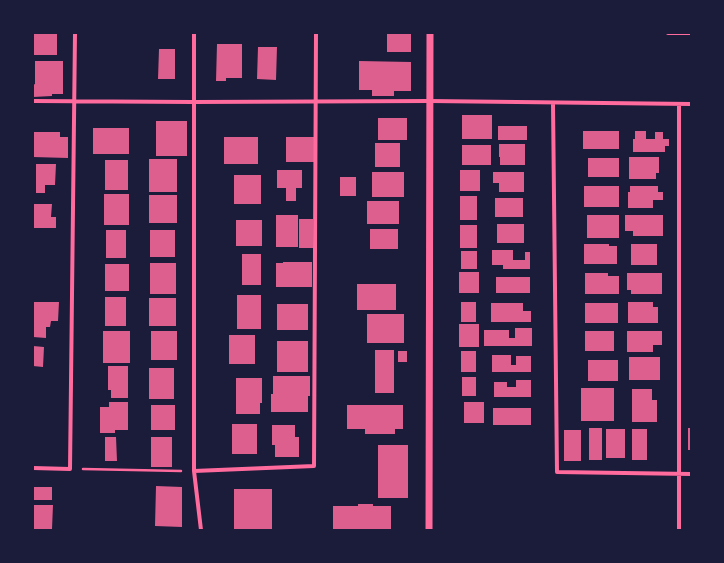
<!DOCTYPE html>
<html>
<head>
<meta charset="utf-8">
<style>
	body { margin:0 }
	#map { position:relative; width:724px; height:563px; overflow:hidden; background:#1b1b3a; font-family:"Open Sans",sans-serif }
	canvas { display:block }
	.frame { position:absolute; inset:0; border:34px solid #1b1b3a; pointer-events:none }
</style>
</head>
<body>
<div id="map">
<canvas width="724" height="563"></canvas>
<div class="frame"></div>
</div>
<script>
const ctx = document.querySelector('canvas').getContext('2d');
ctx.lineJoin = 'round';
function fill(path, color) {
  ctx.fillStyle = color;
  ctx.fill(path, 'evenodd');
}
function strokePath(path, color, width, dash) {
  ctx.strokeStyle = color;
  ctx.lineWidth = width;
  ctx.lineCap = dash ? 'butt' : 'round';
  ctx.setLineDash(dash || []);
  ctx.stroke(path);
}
fill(new Path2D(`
	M33,33H57V55H33Z
	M387,33H411V52H387Z
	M217,44H242V78H226V81H216Z
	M258,47H277L276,80L257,79Z
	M159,49H175V79H158Z
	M35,61H63V94H52V96L33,97V85L35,84Z
	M359,61L411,62V91H394V96H372V90H359Z
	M462,115H492V139H462Z
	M378,118H407V140H378Z
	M156,121H187V156H156Z
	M498,126H527V140H498Z
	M93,128H129V154H93Z
	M583,131H619V149H583Z
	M635,131H646V139H655V132H663V139H669V146H665V152H633V139H635Z
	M33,132H60V137H68V158L33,157Z
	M224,137H258V164H224Z
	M286,137H314V162H286Z
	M375,143H400V167H375Z
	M499,144H525V165H500V157H499Z
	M462,145H491V165H462Z
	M629,157H659V173H656V179H629Z
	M588,158H619V177H588Z
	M149,159H177V192H149Z
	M105,160H128V190H105Z
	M36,164H56L55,185H45V193H36Z
	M277,170H302V188H296V201H286V188H277Z
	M460,170H480V191H460Z
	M372,172H404V197H372Z
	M493,172H524V192H499V183H493Z
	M234,175H261V204H234Z
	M340,177H356V196H340Z
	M584,186H619V207H584Z
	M630,186H658V192H663V200H653V208H628V192H630Z
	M104,194H129V225H104Z
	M149,195H177V223H149Z
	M460,196H477V220H460Z
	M495,198H523V217H495Z
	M367,201H399V224H367Z
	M33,204H52L51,217H56V228H33Z
	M276,215H298V247H276Z
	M587,215H619V238H587Z
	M625,215H663V236H633V231H625Z
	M299,219H313V248H299Z
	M236,220H262V246H236Z
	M497,224H524V243H497Z
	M460,225H477V248H460Z
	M370,229H398V249H370Z
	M106,230H126V258H106Z
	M150,230H175V257H150Z
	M584,244H609V246H617V264H584Z
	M631,244H657V265H631Z
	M492,250H513V260H525V252H530V269H503V265H492Z
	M461,251H477V269H461Z
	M242,254H261V285H242Z
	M283,262H312V287H276V263H283Z
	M150,263H176V294H150Z
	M105,264H129V291H105Z
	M459,272H479V293H459Z
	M585,273H608V276H619V294H585Z
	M627,273H662V294H631V290H627Z
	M496,277H530V293H496Z
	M357,284H396V310H357Z
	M237,295H261V329H237Z
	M105,297H126V326H105Z
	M149,298H176V326H149Z
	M33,302H59L58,321H51L50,327H46V338L33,337Z
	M461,302H476V322H461Z
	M628,302H653V307H658V323H628Z
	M491,303H523V311H531V322H491Z
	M585,303H618V323H585Z
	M277,304H308V330H277Z
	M367,314H404V343H367Z
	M459,324H479V347H459Z
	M515,328H532V346H484V330H509V338H515Z
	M103,331H130V363H103Z
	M151,331H177V360H151Z
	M585,331H614V351H585Z
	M627,331H662V345H653V352H627Z
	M229,335H255V364H229Z
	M277,341H308V372H277Z
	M33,346L44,347L43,367L33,366Z
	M375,350H394V393H375Z
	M398,351H407V362H398Z
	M461,351H476V372H461Z
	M492,355H511V365H516V356H531V372H492Z
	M629,357H660V380H629Z
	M588,360H618V381H588Z
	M108,366H128V398H111V390H108Z
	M149,368H174V399H149Z
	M273,376H310V396H308V412H271V394H273Z
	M462,377H476V396H462Z
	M236,378H262V403H260V414H236Z
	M516,380H531V397H494V382H507V387H516Z
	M581,388H614V421H581Z
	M632,389H652V400H657V422H632Z
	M109,402H128V430H115V433H100V407H109Z
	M464,402H484V423H464Z
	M151,405H175V430H151Z
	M347,405H403V429H395V434H365V429H347Z
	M493,408H531V425H493Z
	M232,424H257V454H232Z
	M272,425H295V437H299V457H275V445H272Z
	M589,428H602V460H589Z
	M688,428H691V450H688Z
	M606,429H625V458H606Z
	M632,429H647V460H632Z
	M564,430H581V461H564Z
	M105,437H116L117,461H105Z
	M151,437H172V467H151Z
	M378,445H408V498H378Z
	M156,486L182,487V527L155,526Z
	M33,487H52V500H33Z
	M234,489H272V529H234Z
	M358,504H373V506H391V530H333V506H358Z
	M33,505H53L52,529H33Z`), '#dd5f8e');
strokePath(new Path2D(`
	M83,469L181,471`), '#ff6b9d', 2.5);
strokePath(new Path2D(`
	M194,33V471L201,530
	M668,33H691
	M33,101L193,102L430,101L691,104
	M553,104L557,472L691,474
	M679,104V530
	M33,468L70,469L75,33
	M194,471L314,466L316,33`), '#ff6b9d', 4);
strokePath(new Path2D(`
	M429,530L430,33`), '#ff6b9d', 7);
</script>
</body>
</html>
